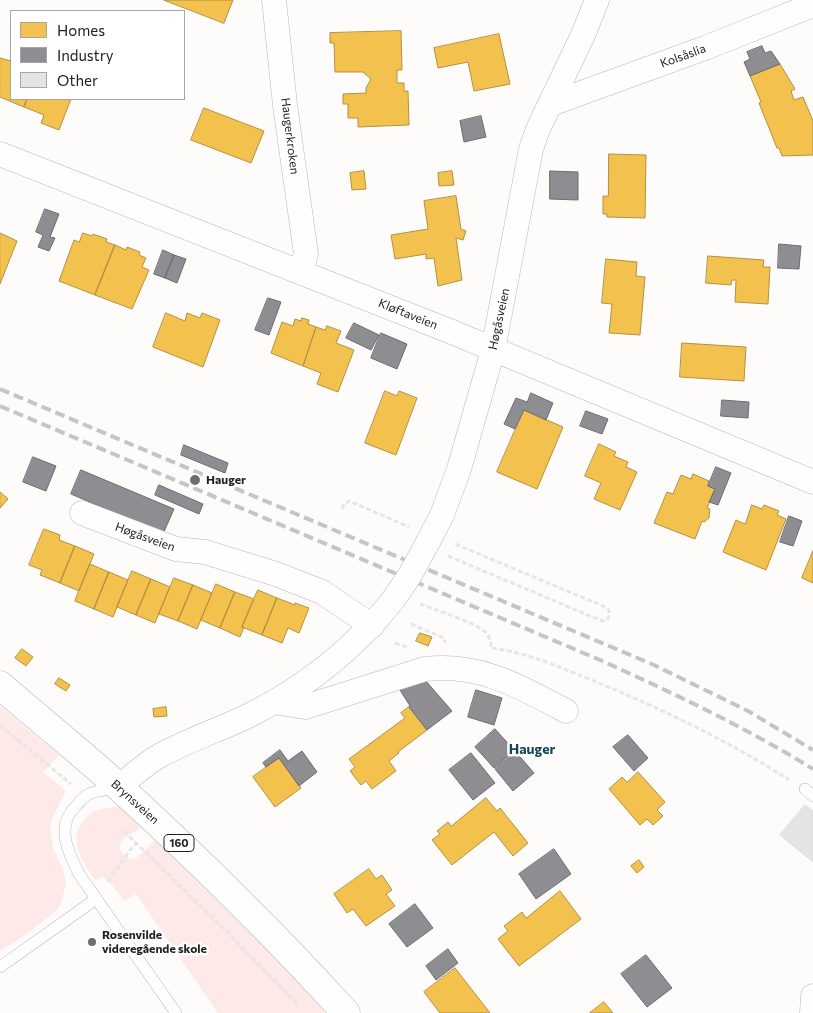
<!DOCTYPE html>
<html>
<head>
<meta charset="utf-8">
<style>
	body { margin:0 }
	#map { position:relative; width:813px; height:1013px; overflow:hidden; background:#fefbfb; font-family:Commissioner,sans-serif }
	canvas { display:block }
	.legend { position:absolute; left:10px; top:10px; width:175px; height:90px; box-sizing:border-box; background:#fff; border:1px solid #a7a6a6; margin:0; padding:6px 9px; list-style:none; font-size:15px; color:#222020 }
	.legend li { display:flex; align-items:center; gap:10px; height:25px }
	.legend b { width:25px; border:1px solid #a7a6a6 }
</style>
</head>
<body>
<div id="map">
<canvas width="813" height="1013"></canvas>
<ul class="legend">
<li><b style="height:14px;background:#f2c14e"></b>Homes</li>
<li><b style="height:14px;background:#8d8d92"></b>Industry</li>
<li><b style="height:14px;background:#e5e4e5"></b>Other</li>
</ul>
</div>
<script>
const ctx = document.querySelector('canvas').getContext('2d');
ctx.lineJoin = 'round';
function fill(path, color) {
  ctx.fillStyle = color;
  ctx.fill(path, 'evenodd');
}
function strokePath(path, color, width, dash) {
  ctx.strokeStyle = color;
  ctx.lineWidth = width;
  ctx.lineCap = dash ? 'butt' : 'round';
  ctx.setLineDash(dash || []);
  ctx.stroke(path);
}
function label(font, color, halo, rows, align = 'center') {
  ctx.font = font + ' Commissioner,sans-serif';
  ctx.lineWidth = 5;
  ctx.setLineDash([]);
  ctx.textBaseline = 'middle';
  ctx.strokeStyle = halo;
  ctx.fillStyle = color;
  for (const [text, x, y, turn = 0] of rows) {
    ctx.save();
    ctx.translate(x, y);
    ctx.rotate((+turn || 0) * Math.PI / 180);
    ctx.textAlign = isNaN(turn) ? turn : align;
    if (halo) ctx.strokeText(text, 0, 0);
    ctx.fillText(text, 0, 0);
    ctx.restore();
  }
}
fill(new Path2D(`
	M0,706L59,755L43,772L66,791L53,816L50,829L53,848L64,872L66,885L60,905L55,912L28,933L0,951Z
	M118,806L141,827L121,841L119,849L130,860L138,857L155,840L273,955L326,1013H218L136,894L124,901L112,885L102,876L96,881C84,863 67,842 83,821C87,816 90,813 95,811C102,808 111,808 118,806Z`), '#fce9e8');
const homes = new Path2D(`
	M164,0H233L224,23Z
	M401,31L402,70H397V83H404V91H408L409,125L358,127V118H348V104H343V94L366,93V88L371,79L363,72H335L334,43H330V33Z
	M499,34L510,84L474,91L468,62L438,68L434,48Z
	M0,58L11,61V99H27L24,107L0,97Z
	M780,64L795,89L791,91L794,100L803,97L813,121V155L782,156L779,148H777L759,103L761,102L750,76Z
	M27,99H71L59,130L41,123L44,115L24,107Z
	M204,108L264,131L251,163L191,140Z
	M609,154L646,155L645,218L607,217V214H603V196H608Z
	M364,171L366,189L352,190L350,173Z
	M452,171L454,185L439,186L438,173Z
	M456,196L461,229L466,231L463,240L456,238L462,280L438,286L434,258L426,259V254L395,259L391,235L428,229L424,201Z
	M0,233L17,241L0,284Z
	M83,233L92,236L93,234L107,239L106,242L115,245L95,295L59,281L74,240L79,242Z
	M115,245L126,250L127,247L140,252L139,255L146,258L142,267L149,270L132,309L95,295Z
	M708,256L764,260L763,267H770L768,304L735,302L736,280H732L731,285L706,283Z
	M606,259L637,262L636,276L645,277L640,335L609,333L612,304L602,303Z
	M166,313L185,321L187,313L200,318L202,313L220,320L203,367L153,347Z
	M302,318L309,320L308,324L316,327L303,366L271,353L282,322L293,326L295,319L301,321Z
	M327,326L341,331L336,343L354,350L338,392L317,384L321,373L303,366L316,327L325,330Z
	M682,343L746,347L744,381L680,377Z
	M385,391L397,396L399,391L417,398L396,455L365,443Z
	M524,410L563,427L537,489L497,472Z
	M599,444L616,452L614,456L628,462L626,467L637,472L620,510L594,499L601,483L585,476Z
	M693,474L709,481L708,486L715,489L707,508L710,509L709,518L704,522L702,521L695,539L654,523L667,492L673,494L681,475L691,479Z
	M0,492L8,499L0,508Z
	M752,505L762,509L764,505L779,511L777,515L786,519L766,570L723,552L736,520L745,524Z
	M44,529L60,535L59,540L75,546L60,583L40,575L42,570L29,565Z
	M75,546L94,554L79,591L60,583Z
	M813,551V583L802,578Z
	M90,564L109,572L94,609L75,601Z
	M132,571L151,579L136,615L117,607Z
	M109,572L128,580L113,617L94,609Z
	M174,578L193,585L178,621L159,614Z
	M151,579L170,587L155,623L136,615Z
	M216,584L235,592L220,628L201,620Z
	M193,585L212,593L197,629L178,621Z
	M258,590L277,598L262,635L242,627Z
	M235,592L254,599L242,627H244L240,637L220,628Z
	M277,598L295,605V603L309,608L299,633L288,628L282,643L262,635Z
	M420,633L432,637L428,646L416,641Z
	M22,649L33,657L26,666L15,658Z
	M59,678L70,685L66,691L55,684Z
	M166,707L167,716L154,717L153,709Z
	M409,707L427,730L398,752L399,753L389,761L396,771L372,789L366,781L361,785L350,771L355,767L349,759L405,718L401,713Z
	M279,758L301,788L275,807L253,777Z
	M638,772L665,802L657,810L663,816L653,825L647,819L640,825L609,789L622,777L627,782Z
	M486,798L497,811L500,808L528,843L513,856L494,832L452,865L432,840L440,834L437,831L448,822L451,826Z
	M639,860L644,867L637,873L631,866Z
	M369,869L376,879L382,875L392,890L386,894L395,906L366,926L353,909L347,913L334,894Z
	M560,891L581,919L519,966L498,939L508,931L504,926L522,912L526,918Z
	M455,968L490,1013H440L424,992Z
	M604,1002L613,1013H590Z`);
fill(homes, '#f2c14e');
strokePath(homes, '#b49140', 1);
const industry = new Path2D(`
	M762,46L765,53L771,51L780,64L750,76L744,62L750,59L747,52Z
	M481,116L486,137L464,142L460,121Z
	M550,171L578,172V200L550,199Z
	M45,209L59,214L50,237L55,238L49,251L38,247L43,235L36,232Z
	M779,244L801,246L799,269L778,268Z
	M163,250L174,255L165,278L154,274Z
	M174,255L186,259L177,283L165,278Z
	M268,298L281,302L269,335L255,330Z
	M354,323L379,335L371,350L346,338Z
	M381,333L407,344L397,369L371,358Z
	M531,393L553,403L546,420L524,410L515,429L504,424L516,398L527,402Z
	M722,400L749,402L748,418L721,416Z
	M586,411L608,419L602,434L580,426Z
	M184,445L228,463L225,473L181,455Z
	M33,457L56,466L46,491L23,482Z
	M716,467L731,473L718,505L709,502L715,489L708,486Z
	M81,470L174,509L163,534L71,494Z
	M159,485L203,504L199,514L155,495Z
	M789,516L802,521L793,546L780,542Z
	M425,680L452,711L427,730L409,707L410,706L400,690Z
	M476,690L502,698L494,725L468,717Z
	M495,729L514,750L494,768L475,747Z
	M628,735L648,758L634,771L613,747Z
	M280,750L288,761L302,751L317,772L299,786L279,758L266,767L263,763Z
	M515,751L534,773L513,791L495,769Z
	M471,753L495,783L473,800L449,770Z
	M554,849L571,874L536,899L519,874Z
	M415,904L433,928L407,947L389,924Z
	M448,949L458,963L436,980L426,966Z
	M646,955L672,988L647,1007L621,974Z`);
fill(industry, '#8d8d92');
strokePath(industry, '#6d6c70', 1);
const building = new Path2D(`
	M805,805L813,811V862L780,835Z`);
fill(building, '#e5e4e5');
strokePath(building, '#dedddd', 1);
const service = new Path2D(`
	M117,788C108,790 95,790 87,795C83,797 79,803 76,806C55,826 68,852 79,874L176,1013
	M805,789L813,796
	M0,967L96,899`);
const minor = new Path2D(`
	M274,0L285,105L306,254L301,272
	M551,104L705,48L813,5
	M0,154L452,332L813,482
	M82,513L176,549L205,552L276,574L322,592L372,626
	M428,542L442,515L459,469L493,350L531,149L538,129L583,35L597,0
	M274,702L305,707L425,669C480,663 519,686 566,711
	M119,787C132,776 146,763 161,755C190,739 222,729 252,714C307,686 354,649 393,600
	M812,1013L813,996`);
const primary = new Path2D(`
	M0,685C40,720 82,753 121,789C199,860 274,934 346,1013`);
strokePath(service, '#b8b6b6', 12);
strokePath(minor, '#b8b6b6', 25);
strokePath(primary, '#b8b6b6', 29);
strokePath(new Path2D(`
	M342,509L344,504L349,501L409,527
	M448,556L602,621L607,620L610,614L608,609L603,606L455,544
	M420,604C435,610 476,622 486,633C490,638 491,642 491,648
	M411,624L444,638L445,643
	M395,643L407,647
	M492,648C527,653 557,666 589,679C658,707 727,740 789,780
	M0,725L71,784
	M124,831L230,935L298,1005
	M108,882L130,850L137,843`), '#e6e6e6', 3, [5, 2.5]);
strokePath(service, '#fffefe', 11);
strokePath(minor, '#fffefe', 24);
strokePath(primary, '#fffefe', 28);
strokePath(new Path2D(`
	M0,389L654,665L748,711L813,750
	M0,406L600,660C673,693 745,727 813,769`), '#c6c5c5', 4, [10, 5]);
const minorBridge = new Path2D(`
	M393,600L410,575L428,542`);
strokePath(minorBridge, '#b8b6b6', 25, []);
strokePath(minorBridge, '#fffefe', 24);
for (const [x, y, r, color] of [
	[195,480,6,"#6f6d6d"],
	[92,942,5,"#6f6d6d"]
]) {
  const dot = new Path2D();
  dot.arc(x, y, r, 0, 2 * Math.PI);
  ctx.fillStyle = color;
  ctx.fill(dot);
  strokePath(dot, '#fff', 2);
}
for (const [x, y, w] of [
	[179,843,30]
]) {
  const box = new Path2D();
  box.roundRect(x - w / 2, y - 8.5, w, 17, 4);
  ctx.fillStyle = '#fff';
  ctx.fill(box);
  strokePath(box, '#222020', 1);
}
label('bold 11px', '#222020', null, [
	["160",179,843]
]);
label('12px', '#222020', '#fff', [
	["Kolsåslia",683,56,-20],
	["Haugerkroken",290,136,83],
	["Kløftaveien",408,314,22],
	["Høgåsveien",499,319,-78],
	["Høgåsveien",145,537,20],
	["Brynsveien",135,802,42]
]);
label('bold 12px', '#222020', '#fff', [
	["Hauger",206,480],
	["Rosenvilde",102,935],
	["videregående skole",102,949]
], 'left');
label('bold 14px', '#154558', '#fff', [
	["Hauger",532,749]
]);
</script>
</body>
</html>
